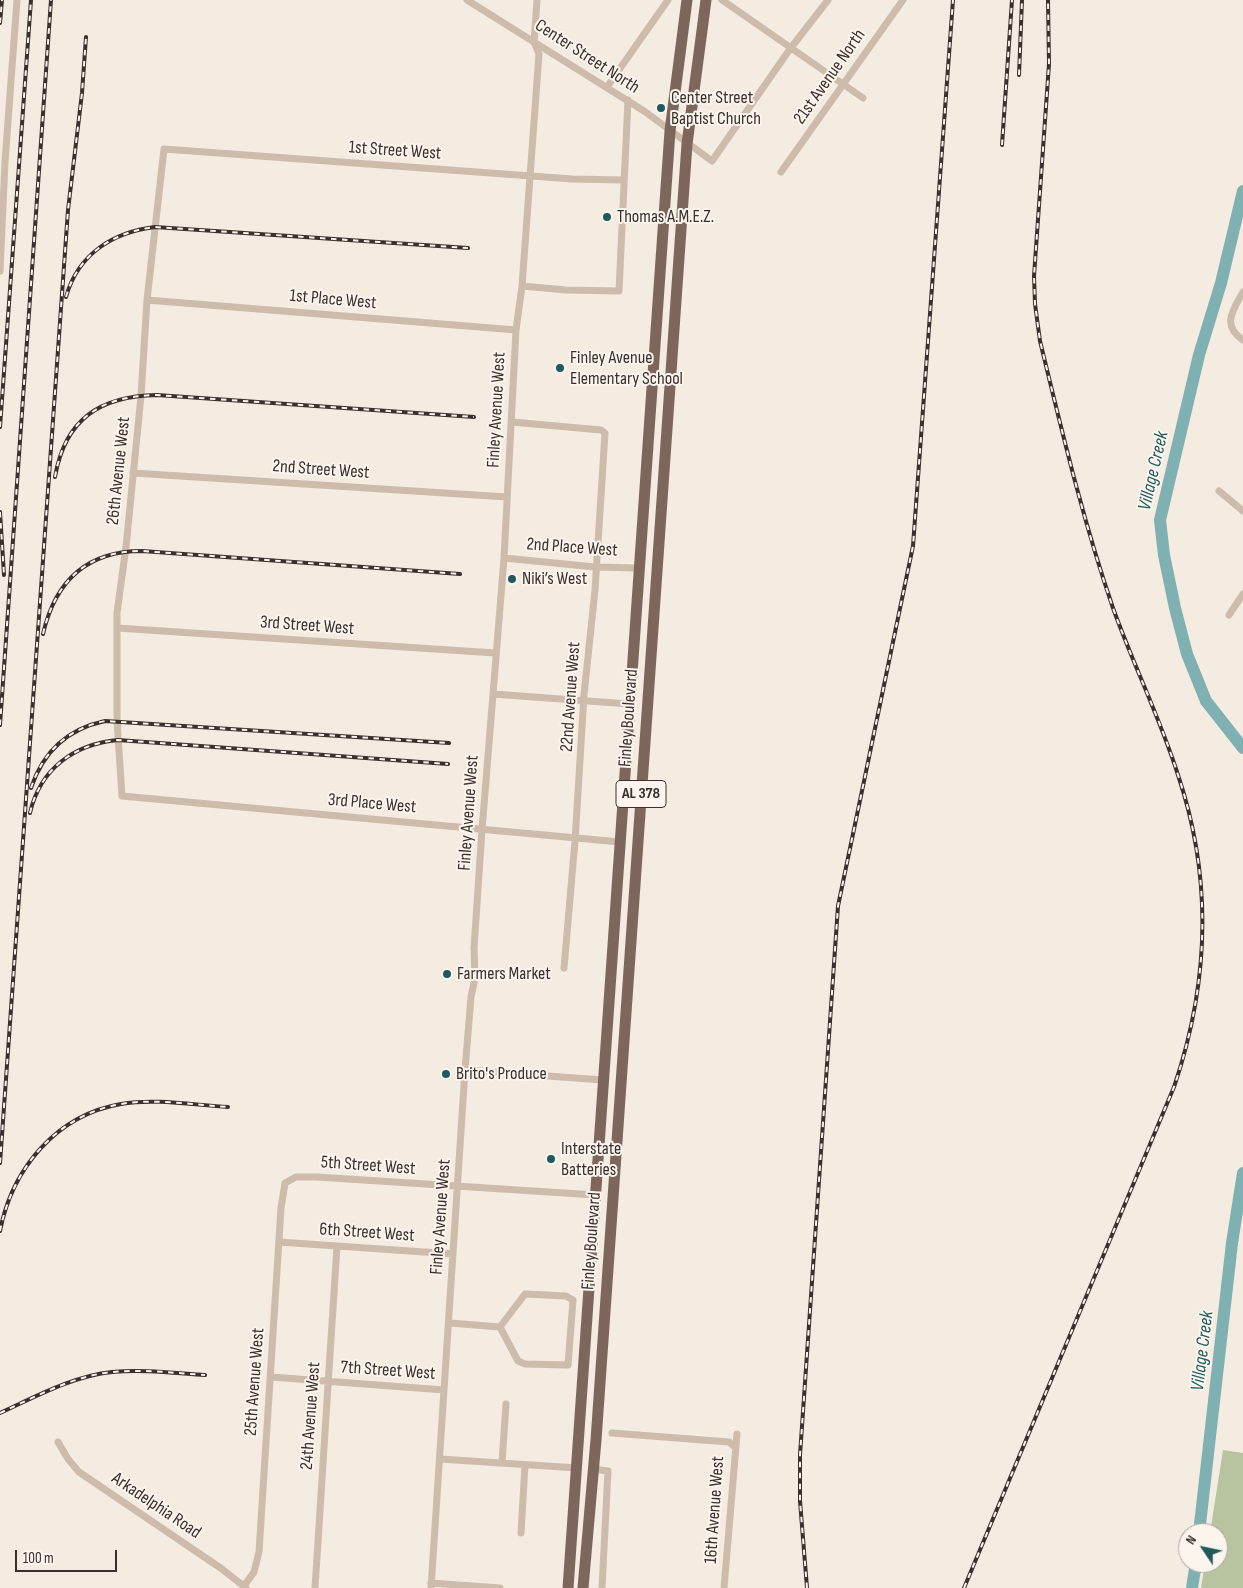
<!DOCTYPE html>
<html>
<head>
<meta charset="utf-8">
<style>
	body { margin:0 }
	#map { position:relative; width:1243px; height:1588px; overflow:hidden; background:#f4ebe1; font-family:"Sofia Sans Condensed",sans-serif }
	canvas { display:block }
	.north { position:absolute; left:1178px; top:1523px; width:50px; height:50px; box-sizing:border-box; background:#fbf5ee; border:1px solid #aea6a0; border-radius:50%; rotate:304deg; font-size:14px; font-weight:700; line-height:20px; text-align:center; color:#3b302b }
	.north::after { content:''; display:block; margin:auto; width:18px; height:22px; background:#1f5a5e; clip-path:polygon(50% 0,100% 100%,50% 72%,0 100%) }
	.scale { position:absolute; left:15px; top:1550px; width:102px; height:22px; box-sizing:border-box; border:2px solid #3b302b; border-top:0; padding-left:6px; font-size:15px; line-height:18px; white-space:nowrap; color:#3b302b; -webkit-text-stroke:4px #fbf5ee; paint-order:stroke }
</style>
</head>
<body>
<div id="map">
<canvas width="1243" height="1588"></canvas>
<div class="north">N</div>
<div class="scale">100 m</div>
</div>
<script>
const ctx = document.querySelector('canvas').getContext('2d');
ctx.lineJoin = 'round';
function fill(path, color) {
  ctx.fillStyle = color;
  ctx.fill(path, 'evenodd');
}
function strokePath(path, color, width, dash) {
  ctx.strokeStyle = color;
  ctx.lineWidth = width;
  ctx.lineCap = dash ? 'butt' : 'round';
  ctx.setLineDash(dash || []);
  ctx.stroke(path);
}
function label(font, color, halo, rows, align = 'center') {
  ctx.font = font + ' "Sofia Sans Condensed",sans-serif';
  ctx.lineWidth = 4;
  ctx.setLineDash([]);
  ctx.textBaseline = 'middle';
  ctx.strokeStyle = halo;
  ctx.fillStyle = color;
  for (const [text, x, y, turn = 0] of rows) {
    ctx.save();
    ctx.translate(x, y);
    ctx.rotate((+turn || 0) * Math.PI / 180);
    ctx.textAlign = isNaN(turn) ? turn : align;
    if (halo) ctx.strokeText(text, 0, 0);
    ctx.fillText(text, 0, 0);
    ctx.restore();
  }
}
fill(new Path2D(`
	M1223,1450L1243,1453V1588H1201L1205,1563H1218V1533H1210Z`), '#b8c4a0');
strokePath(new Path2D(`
	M1243,191L1221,283L1199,355L1160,520L1164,555L1175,608L1187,654L1206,701L1243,748
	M1199,1533L1232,1243L1243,1173
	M1192,1588L1196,1563`), '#7fb0b2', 12);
strokePath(new Path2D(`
	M467,0L644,111L712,161L790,49L828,0
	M722,0L863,98
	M607,87L668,0
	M781,172L903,0
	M0,271L5,162L17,0
	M522,286L566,290L619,291L628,100
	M1243,292C1233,310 1221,325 1243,340
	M147,300L516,330
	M512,422L601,430L605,433L595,590L584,695L575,841L564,968
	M133,473L507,497
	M1219,491L1243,511
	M504,558L595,567L638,568
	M1229,615L1243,594
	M117,628L495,653
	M493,694L629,704
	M620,842L122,796L117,720V613L126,547L141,396L147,300L164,149L572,179L624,180
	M465,1070L603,1080
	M279,1242L453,1254
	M450,1323L500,1327L525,1294L566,1296L573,1300L568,1365L525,1364L518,1361L500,1327
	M271,1377L444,1390
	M612,1433L729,1442L735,1447
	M58,1442L68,1459L79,1472L222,1569L246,1588
	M440,1459L577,1468
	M502,1463L506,1404
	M593,1469L608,1471L602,1588
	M521,1533L525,1465
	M431,1583L500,1588
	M244,1586L254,1572L259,1552L281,1208L285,1183L296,1177H317L595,1195
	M315,1588L337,1246
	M431,1588L465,1070L471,997L475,978L474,948L482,830L504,558L516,330L522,286L539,54L534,42L537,0
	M724,1588L737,1434`), '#cdbbac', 7);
strokePath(new Path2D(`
	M568,1588L670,131L687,0
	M583,1588L596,1440L687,144L706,0`), '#7d675c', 11);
const rail = new Path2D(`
	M0,23L2,0
	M1019,75L1022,0
	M1002,145L1012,0
	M66,297C78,254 113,232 155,227L468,248
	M0,427L31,0
	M55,477C65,419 100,396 157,395L474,417
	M0,512L4,575
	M43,634C55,582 86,551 142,551L460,574
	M0,725L51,0
	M31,788C43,752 67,729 105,721L449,743
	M30,813C40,769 74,744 118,740L448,764
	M0,1163L68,210L82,93L86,37
	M0,1231C12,1169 56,1115 121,1104C155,1098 193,1105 228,1107
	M0,1413C35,1397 73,1376 112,1372C143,1369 174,1373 205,1375
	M807,1588L800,1501V1455L838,906L913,546L953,0
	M964,1588L1174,1087C1209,984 1213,879 1178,775C1160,718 1133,664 1113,608C1083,521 1062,431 1040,341L1035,304L1034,276L1049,64L1048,0`);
strokePath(rail, '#3b302b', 4);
strokePath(rail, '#fbf5ee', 2, [5.5]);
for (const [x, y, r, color] of [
	[661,108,5,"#1f5a5e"],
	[607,217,5,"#1f5a5e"],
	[560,368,5,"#1f5a5e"],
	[512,579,5,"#1f5a5e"],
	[447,974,5,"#1f5a5e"],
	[446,1074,5,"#1f5a5e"],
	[551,1159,5,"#1f5a5e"]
]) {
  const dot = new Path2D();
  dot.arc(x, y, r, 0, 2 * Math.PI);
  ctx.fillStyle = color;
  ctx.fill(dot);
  strokePath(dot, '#fbf5ee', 2);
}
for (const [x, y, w] of [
	[641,794,50]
]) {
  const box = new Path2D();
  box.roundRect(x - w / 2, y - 13.5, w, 27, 4);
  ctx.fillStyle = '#fbf5ee';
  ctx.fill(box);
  strokePath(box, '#3b302b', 1);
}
label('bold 16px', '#3b302b', null, [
	["AL 378",641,794]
]);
label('18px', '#3b302b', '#fbf5ee', [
	["Center Street North",587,57,33],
	["21st Avenue North",830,77,-55],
	["1st Street West",395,151,4],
	["1st Place West",333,300,5],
	["Finley Avenue West",497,410,-87],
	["2nd Street West",321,470,4],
	["26th Avenue West",119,471,-84],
	["2nd Place West",572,548,4],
	["3rd Street West",307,626,4],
	["22nd Avenue West",571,697,-86],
	["Finley Boulevard",629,718,-86],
	["3rd Place West",372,804,5],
	["Finley Avenue West",469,813,-86],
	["5th Street West",368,1166,4],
	["Finley Avenue West",441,1217,-86],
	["6th Street West",367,1233,4],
	["Finley Boulevard",592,1241,-86],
	["7th Street West",388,1371,4],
	["25th Avenue West",255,1382,-86],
	["24th Avenue West",311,1416,-86],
	["Arkadelphia Road",156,1506,34],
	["16th Avenue West",715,1510,-86]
]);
label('18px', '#3b302b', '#fbf5ee', [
	["Center Street",671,98],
	["Baptist Church",671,119],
	["Thomas A.M.E.Z.",617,217],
	["Finley Avenue",570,358],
	["Elementary School",570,379],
	["Niki’s West",522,579],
	["Farmers Market",457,974],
	["Brito's Produce",456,1074],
	["Interstate",561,1149],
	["Batteries",561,1170]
], 'left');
label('italic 19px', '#1f5a5e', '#fbf5ee', [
	["Village Creek",1154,471,-77],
	["Village Creek",1203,1351,-83]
]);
</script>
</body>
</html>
